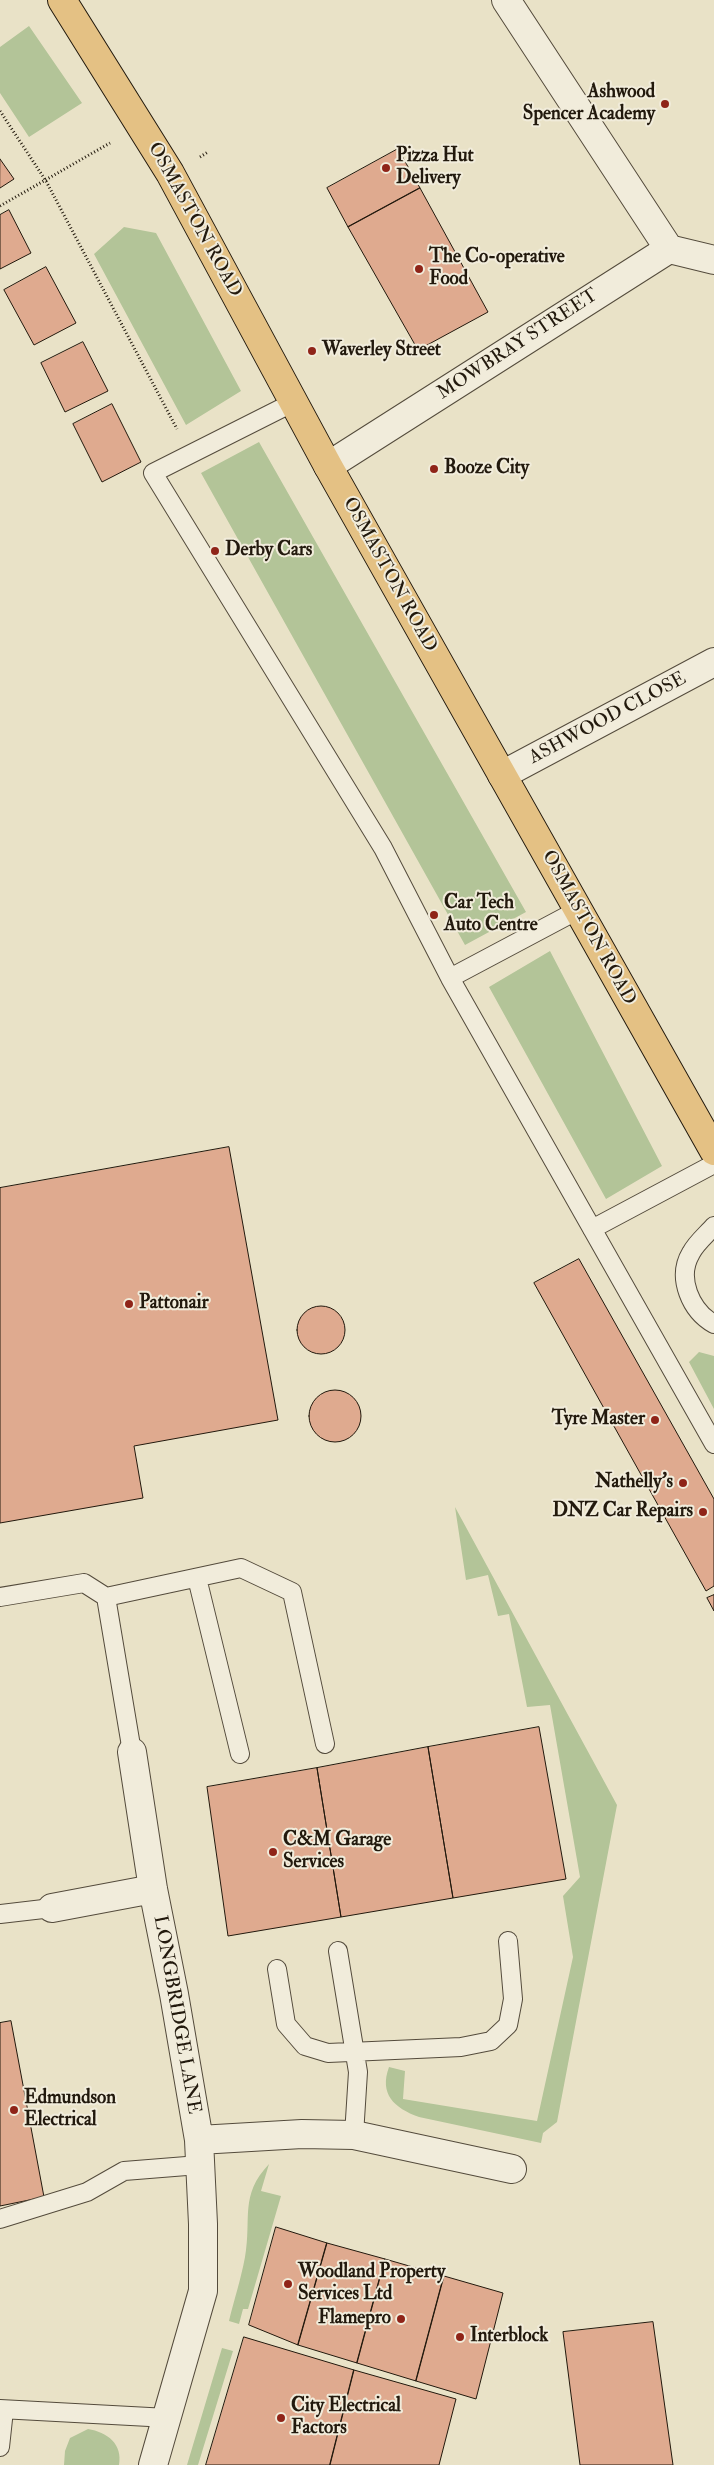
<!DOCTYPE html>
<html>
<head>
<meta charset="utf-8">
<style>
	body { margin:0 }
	canvas { display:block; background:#e9e2c7 }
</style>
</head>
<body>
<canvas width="714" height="2465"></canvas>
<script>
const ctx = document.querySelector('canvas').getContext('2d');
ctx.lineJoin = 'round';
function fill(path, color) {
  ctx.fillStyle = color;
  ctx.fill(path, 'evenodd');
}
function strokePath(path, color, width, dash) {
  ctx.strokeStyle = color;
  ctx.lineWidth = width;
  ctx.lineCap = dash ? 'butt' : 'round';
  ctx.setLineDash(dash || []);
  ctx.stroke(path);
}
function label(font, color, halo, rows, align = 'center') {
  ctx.font = font + ' "IM FELL Double Pica",serif';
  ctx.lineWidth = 4;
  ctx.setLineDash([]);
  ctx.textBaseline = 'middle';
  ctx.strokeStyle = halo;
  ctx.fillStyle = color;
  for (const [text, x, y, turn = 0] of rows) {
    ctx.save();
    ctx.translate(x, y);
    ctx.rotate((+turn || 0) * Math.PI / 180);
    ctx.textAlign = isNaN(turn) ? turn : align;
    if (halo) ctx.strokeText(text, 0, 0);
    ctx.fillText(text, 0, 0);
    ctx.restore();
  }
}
fill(new Path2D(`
	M29,26L82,103L29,137L0,93V47Z
	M124,227L156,233L241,391L186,425L94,254Z
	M259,442L526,912L465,945L201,473Z
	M550,951L662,1166L606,1199L489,987Z
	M699,1352L714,1356V1409L689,1362Z
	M455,1507L617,1805L557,2122L543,2133L541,2143L419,2117C394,2108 379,2094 389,2067L405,2071L403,2099L537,2121L573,1957L563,1896L580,1877L550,1705L527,1707L509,1614L498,1616L488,1575L466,1580Z
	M269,2164L261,2191L281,2196L248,2309H243L239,2324L229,2321C234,2300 241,2279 245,2257C252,2218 239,2196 269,2164Z
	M222,2348L233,2351L198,2465H187Z
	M88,2429C107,2432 123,2444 119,2465H64L65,2451L70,2438Z`), '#b3c498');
const building = new Path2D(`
	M398,149L420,188L348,227L327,188Z
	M0,159L14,179L0,188Z
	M420,188L488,312L418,350L348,227Z
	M9,210L31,253L0,269V215Z
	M46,267L76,323L34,345L4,290Z
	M83,342L108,391L65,412L41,363Z
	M112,404L141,462L102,482L73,424Z
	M229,1147L278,1420L134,1446L143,1498L0,1523V1188Z
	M579,1259L714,1499V1586L706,1591L534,1283Z
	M297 1330a24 24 0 1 1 48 0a24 24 0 1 1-48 0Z
	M309 1416a26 26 0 1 1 52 0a26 26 0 1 1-52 0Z
	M714,1595V1611L707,1598Z
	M539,1727L566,1879L453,1898L428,1747Z
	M428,1747L453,1898L341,1917L317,1768Z
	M317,1768L341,1917L228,1936L207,1787Z
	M11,2021L44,2197L0,2206V2023Z
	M276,2227L327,2243L298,2345L249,2325Z
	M327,2243L385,2259L357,2363L298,2345Z
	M385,2259L444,2276L416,2381L357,2363Z
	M444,2276L503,2293L476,2399L416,2381Z
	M653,2322L673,2465H580L563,2332Z
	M244,2337L354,2370L330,2465H206Z
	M354,2370L456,2399L439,2465H330Z`);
fill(building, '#dfaa8f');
strokePath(building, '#22190d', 1);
const service = new Path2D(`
	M294,402L153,473L383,848L450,978L714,1444
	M450,978L578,910
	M714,1226C706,1235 696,1243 691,1253C676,1278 691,1311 714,1324
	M592,1229L714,1164
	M197,1578L240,1754
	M0,1597L84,1583L106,1597L132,1752
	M106,1597L241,1568L292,1592L325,1744
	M0,1914L52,1908
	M338,1951L358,2072L354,2135
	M277,1969L286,2024L305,2046L328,2053L461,2047L491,2041L508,2025L513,1999L508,1941
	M0,2219L87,2192L124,2171L199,2165
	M0,2409L168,2418
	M0,2447L4,2410`);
const minor = new Path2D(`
	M506,0L669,249
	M328,466L669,249L714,260
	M502,775L714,662
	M132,1752L153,1889L174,1994L199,2140L203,2224V2291L153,2465
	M52,1908L153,1889
	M199,2140L302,2134L354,2135L512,2169`);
const primary = new Path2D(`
	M62,0L170,173L328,466L714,1151`);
strokePath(service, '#544b3c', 20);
strokePath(minor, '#544b3c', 30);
strokePath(primary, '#22190d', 30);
strokePath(new Path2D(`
	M0,111L46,181L177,429
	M200,157L208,152
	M0,206L110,143`), '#22190d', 3, [1, 2.5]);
strokePath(service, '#f1ecdb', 18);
strokePath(minor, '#f1ecdb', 28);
strokePath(primary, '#e4c184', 28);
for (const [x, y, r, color] of [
	[665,104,5,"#8f2418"],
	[386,168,5,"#8f2418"],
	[419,269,5,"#8f2418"],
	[312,351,5,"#8f2418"],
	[434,469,5,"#8f2418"],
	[215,551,5,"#8f2418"],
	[434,915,5,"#8f2418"],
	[129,1304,5,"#8f2418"],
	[655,1420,5,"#8f2418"],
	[683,1483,5,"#8f2418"],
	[703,1512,5,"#8f2418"],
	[273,1852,5,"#8f2418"],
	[14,2110,5,"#8f2418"],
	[288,2284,5,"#8f2418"],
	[401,2319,5,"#8f2418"],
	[460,2337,5,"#8f2418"],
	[281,2418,5,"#8f2418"]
]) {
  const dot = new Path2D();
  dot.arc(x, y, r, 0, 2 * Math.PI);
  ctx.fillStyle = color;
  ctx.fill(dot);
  strokePath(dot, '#f1ecdb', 2);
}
label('bold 19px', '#22190d', '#f1ecdb', [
	["Ashwood",655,93,"right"],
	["Spencer Academy",655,115,"right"],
	["Pizza Hut",396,157],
	["Delivery",396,179],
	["The Co-operative",429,258],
	["Food",429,280],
	["Waverley Street",322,351],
	["Booze City",444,469],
	["Derby Cars",225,551],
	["Car Tech",444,904],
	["Auto Centre",444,926],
	["Pattonair",139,1304],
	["Tyre Master",645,1420,"right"],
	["Nathelly's",673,1483,"right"],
	["DNZ Car Repairs",693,1512,"right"],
	["C&M Garage",283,1841],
	["Services",283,1863],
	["Edmundson",24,2099],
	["Electrical",24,2121],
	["Woodland Property",298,2273],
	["Services Ltd",298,2295],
	["Flamepro",391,2319,"right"],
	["Interblock",470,2337],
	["City Electrical",291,2407],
	["Factors",291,2429]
], 'left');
label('19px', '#22190d', '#f1ecdb', [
	["OSMASTON ROAD",194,220,61],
	["MOWBRAY STREET",518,345,-33],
	["OSMASTON ROAD",389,575,61],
	["ASHWOOD CLOSE",608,719,-28],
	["OSMASTON ROAD",588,928,61],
	["LONGBRIDGE LANE",176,2015,80]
]);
</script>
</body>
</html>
